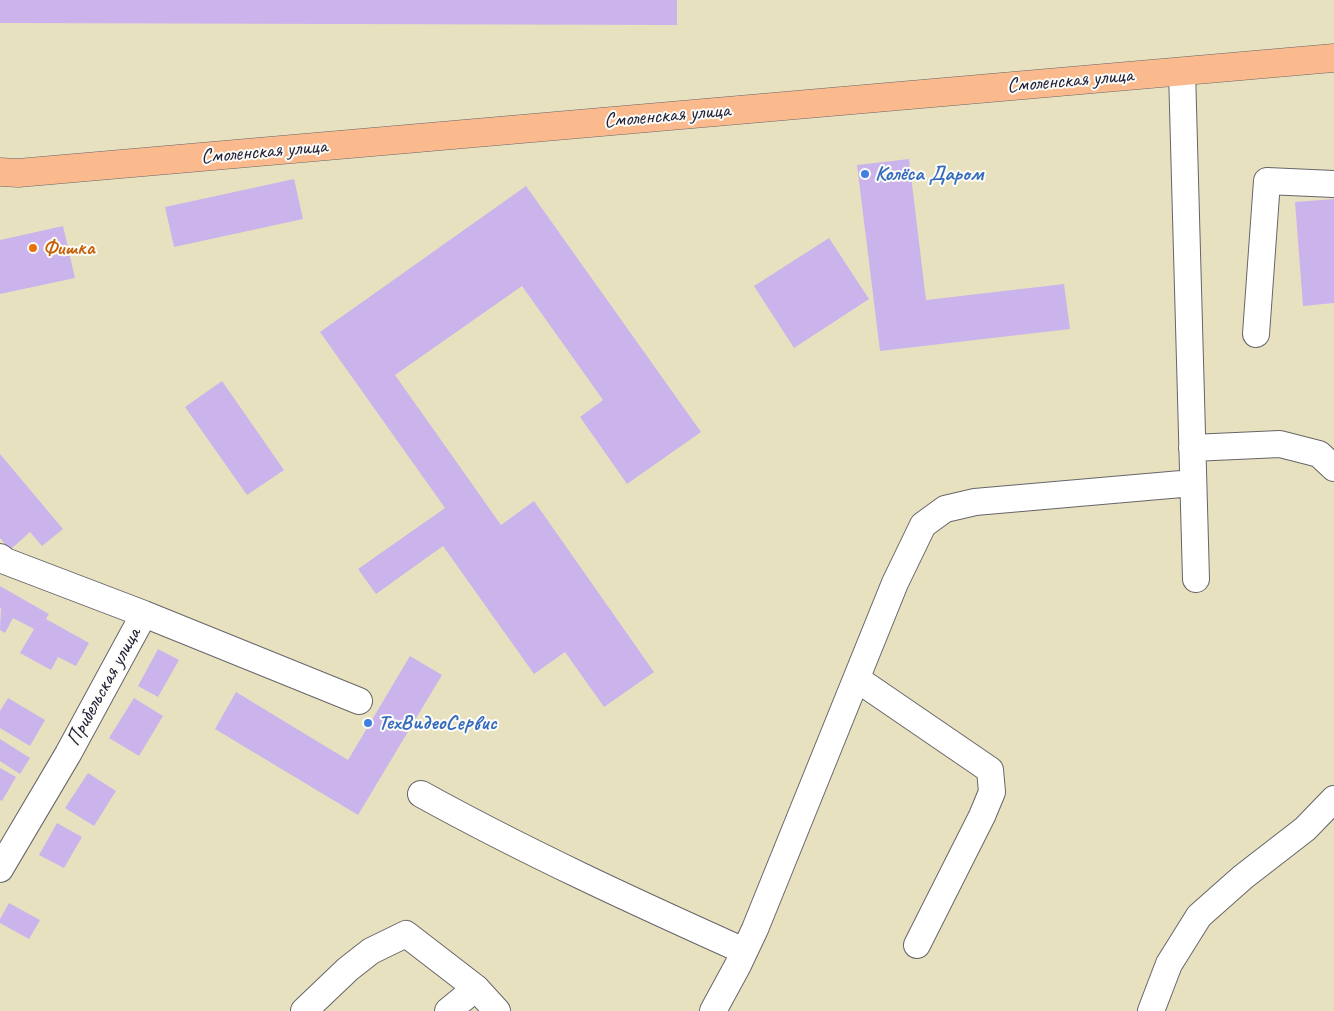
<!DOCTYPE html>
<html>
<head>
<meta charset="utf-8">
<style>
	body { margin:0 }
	canvas { display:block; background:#e8e1bf }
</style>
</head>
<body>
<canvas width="1334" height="1011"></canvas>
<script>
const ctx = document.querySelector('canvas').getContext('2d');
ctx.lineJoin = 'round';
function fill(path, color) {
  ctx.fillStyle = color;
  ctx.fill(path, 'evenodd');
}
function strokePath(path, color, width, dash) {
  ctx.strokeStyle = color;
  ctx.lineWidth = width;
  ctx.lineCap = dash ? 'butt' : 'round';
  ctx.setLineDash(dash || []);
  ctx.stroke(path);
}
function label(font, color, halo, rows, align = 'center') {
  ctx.font = font + ' Caveat,sans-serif';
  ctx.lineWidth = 4;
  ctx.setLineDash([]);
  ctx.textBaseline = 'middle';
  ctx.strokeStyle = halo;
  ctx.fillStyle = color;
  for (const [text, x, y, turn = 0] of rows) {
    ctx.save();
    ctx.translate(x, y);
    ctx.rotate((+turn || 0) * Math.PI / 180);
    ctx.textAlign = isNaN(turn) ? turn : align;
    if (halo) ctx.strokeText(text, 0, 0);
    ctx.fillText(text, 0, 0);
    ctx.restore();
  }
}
fill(new Path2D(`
	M0,0H677V25L0,23Z
	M909,159L926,300L1064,284L1070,329L880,351L857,165Z
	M294,179L303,219L174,247L165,207Z
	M526,186L701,432L627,484L580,417L603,400L522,286L395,375L501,525L534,501L654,672L604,707L565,652L534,674L443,546L376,594L358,569L445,508L320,332Z
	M1334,199V303L1303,306L1295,202Z
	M63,226L75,278L0,294V240Z
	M829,238L869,299L794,348L754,286Z
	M222,381L284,470L247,495L185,407Z
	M0,454L63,529L42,546L30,532L10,550L0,538Z
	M0,586L49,614L46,619L89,643L76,666L58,657L51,670L20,653L34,629L13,618L5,633L0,630L1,608H0Z
	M158,649L179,660L158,697L138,686Z
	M410,656L442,675L358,815L215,729L236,692L348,760Z
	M8,698L45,720L30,746L0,728V711Z
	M134,698L163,716L139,756L109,738Z
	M0,739L30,758L20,774L0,761Z
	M0,768L16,777L2,801L0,800Z
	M88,773L116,791L94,826L65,808Z
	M57,823L82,837L64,868L39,855Z
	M9,903L40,920L29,939L0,923V919Z`), '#cbb4ec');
const minor = new Path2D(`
	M1182,71L1196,579
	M1256,334L1267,181L1334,184
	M1192,448L1280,444L1319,454L1334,468
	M0,557L5,561L144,614L68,754L0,869
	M144,614L359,701
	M857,679L990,770L992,792L982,816L917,945
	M421,794C526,852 635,902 744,951
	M304,1011L348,969L371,951L406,934L476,988L497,1011
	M448,1011L476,988
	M713,1011L738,965L755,929L895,583L923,525L945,509L975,502L1193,483
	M1151,1011L1169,964L1199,916L1243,877L1305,829L1334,799`);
const major = new Path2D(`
	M0,172L18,173L1334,58`);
strokePath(minor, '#676569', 28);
strokePath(major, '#676569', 29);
strokePath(minor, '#fff', 26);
strokePath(major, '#fbba8d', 28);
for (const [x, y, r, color] of [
	[865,174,5,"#3f7fe0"],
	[33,248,5,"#e8710a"],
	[368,723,5,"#3f7fe0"]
]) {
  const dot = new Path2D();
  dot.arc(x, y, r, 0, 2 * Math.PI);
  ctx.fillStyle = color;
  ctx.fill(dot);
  strokePath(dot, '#fdfcf7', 2);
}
label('21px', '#22223b', '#fdfcf7', [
	["Смоленская улица",1070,81,-5],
	["Смоленская улица",667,116,-5],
	["Смоленская улица",264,152,-5],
	["Прибельская улица",104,687,-61]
]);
label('bold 21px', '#366cbe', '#fdfcf7', [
	["Колёса Даром",875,174],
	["ТехВидеоСервис",378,723]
], 'left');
label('bold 21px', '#c56008', '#fdfcf7', [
	["Фишка",43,248]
], 'left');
</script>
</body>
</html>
